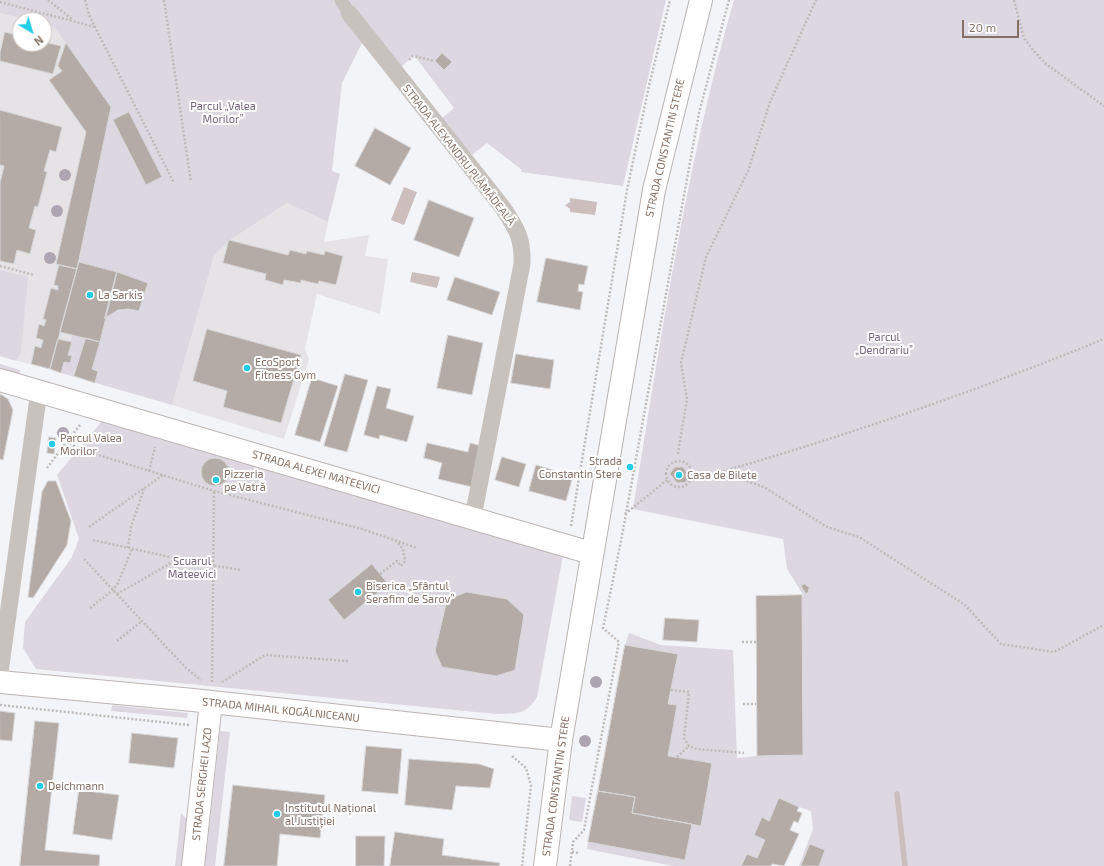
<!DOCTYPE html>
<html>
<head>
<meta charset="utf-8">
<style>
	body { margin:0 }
	#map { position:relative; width:1104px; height:866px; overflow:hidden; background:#f3f4f7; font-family:"Exo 2",sans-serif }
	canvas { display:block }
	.north { position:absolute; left:12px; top:12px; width:40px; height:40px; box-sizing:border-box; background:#fff; border:1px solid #cec6c1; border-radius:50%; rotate:142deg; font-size:11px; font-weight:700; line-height:16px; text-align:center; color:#857065 }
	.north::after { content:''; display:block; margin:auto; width:14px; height:18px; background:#23cde7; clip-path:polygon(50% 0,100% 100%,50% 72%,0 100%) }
	.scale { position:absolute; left:962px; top:20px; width:57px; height:18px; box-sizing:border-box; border:2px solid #857065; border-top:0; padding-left:5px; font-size:12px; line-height:14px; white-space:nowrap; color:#857065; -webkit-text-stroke:3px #fff; paint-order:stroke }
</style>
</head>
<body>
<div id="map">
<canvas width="1104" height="866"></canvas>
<div class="north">N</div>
<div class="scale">20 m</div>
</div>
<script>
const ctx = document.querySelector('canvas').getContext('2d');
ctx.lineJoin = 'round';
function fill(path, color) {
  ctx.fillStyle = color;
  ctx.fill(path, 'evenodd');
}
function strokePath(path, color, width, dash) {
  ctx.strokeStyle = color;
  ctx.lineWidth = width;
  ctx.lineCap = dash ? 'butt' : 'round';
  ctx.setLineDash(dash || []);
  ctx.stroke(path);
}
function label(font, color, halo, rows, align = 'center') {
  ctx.font = font + ' "Exo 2",sans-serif';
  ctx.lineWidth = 4;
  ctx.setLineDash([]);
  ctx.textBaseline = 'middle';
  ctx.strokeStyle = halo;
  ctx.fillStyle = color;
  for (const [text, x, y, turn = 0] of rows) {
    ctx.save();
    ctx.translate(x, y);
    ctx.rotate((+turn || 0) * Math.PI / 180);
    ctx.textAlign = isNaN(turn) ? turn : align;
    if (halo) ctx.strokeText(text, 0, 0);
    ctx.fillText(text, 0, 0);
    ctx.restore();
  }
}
fill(new Path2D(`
	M0,13L28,20H20V44H44V24L54,27L111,107L117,272L148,283L139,311L128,309L74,376L0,356Z
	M287,203L328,222L324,242L369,235L365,256L388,259L380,314L317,294L305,349L309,359L284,439L172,405L214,256L230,240Z`), '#e5e3e5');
fill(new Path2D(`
	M0,0H666L623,186L521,172L522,170L487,143L472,155L441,119L454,108L414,55L400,68L362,43L342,83L332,171L340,174L328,222L287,203L230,240L214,256L172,405L61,373L72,336L86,338C103,320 112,306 139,311L148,283L79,262L111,107L54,27L44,24V20H28L0,13Z
	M734,0H1104V866H799L813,829L811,811L799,807L769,821L762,817L754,834L765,840L757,858L747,854L741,866H673L587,849L588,842L685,860L692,824L701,825L712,764L668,756L676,705L668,704L678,654L625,645L629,633L661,645L733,650L737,758L757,756L803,755L802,595L804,596L787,569L783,539L633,509C661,338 686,166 734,0Z
	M0,270L28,277L21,352L16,361L0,356Z
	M0,364L20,370L19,374L0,369Z
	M102,421L563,555L537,697C525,716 517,713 496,714L36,669L23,648L25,622L72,557L79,539L57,475Z
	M112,705L188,713L187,718L111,711Z
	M220,731L230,732L215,866H205Z
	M572,796L586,798L582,822L569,820Z
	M181,813L191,823L186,866H175Z`), '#dcd7e1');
fill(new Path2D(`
	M404,187L417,192L404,225L391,220Z
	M570,198L597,202L595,215L570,212V209L565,205L570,202Z
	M412,272L440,277L437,288L410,282Z`), '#cbbebc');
strokePath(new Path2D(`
	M897,794L905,866`), '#cbbebc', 5.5);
const building = new Path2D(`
	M5,32L20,36V44H44V42L61,46L53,74L0,61V53Z
	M66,43L111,107L77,269L56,264L86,132L49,80L62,71L58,66Z
	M442,53L452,62L444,70L435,61Z
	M0,110L62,127L56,152L50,150L44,171L47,172L38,207L35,206L29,228L36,230L30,254L17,250L14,264L0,261V183L4,166L0,165Z
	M129,112L162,177L146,185L113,120Z
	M375,128L411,148L390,185L355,166Z
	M429,200L474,218L459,257L414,240Z
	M229,240L288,255L290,250L306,254L307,251L324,255L325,251L343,256L336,285L319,281L318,284L301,280V283L284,280L283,285L265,280L266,274L223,263Z
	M546,258L588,266L584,285L579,284L578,291L583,292L580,310L537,302Z
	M79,262L117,272L100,342L60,332Z
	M59,265L77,269L50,369L31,364L35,346L41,348L43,340L36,338L39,324L44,326L46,320L43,319L51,288L58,290V286L54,285Z
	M117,272L148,283L139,311L128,309L118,310L105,318Z
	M455,277L500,292L492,315L447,300Z
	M207,329L301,355L281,423L223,407L227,391L193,381Z
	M448,335L483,343L472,395L437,388Z
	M86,338L100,342L92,369L98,371L95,383L74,376Z
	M58,339L72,342L68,355L72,356L70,363L64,362L61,373L50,369Z
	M516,354L554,360L550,389L511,383Z
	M345,374L368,380L347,452L324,446Z
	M312,378L338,386L320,442L295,435Z
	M377,386L391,389L386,408L414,416L407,442L380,435L379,439L364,435Z
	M0,394L8,399L13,410L3,460L0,459Z
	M49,437L56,438L54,454L47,453Z
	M427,443L468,452L470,443L482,446L472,487L438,479L442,463L424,458Z
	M502,457L526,464L519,487L495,480Z
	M201 472a14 14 0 1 1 28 0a14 14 0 1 1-28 0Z
	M536,465L573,476L566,501L529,491Z
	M675,467H683L689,476L686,482L677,483L670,474Z
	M48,481H56L71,521L67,545L33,598L28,597L42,492Z
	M372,564L388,584L344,620L328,600Z
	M805,584L810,588L808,589L809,591L806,594L801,586Z
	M467,592L507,599L524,615L515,670L496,676L442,667L435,651L447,600Z
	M802,595L803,755L757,756L756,596Z
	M665,618L699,620L697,642L663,640Z
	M625,645L678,654L668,704L677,705L668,756L712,763L701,826L632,813L635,797L598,791Z
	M0,711L15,713L12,741L0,740Z
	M35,721L59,723L45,850L100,855L99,866H20Z
	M132,733L178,738L174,768L129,763Z
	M366,746L402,749L398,794L362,791Z
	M409,759L479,764L494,769L490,788L456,786L452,810L405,805Z
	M233,785L325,795L320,838L280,834L277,866H224Z
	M79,790L119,795L112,840L73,834Z
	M598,791L635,797L632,813L692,824L685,860L588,842Z
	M779,798L799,807L797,811L802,813L798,823L794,821L790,830L799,834L784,866L772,864L771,866H741L747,854L757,858L765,840L754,835L762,817L769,821Z
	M395,832L444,839L442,855L500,863L499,866H390Z
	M356,836H385L384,866H356Z
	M810,844L825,850L819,866H801Z`);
fill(building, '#b5aba6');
strokePath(building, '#d6d6d8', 1);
const secondary = new Path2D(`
	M0,380L591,553
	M0,682L193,700L561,740
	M193,866L211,702`);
const primary = new Path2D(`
	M545,866L561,740L654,190L701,0`);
strokePath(secondary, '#bcb5b2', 24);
strokePath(primary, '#bab4b1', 24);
strokePath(new Path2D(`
	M48,0L73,20
	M85,0L89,15L174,183
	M164,0L191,182
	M1014,0L1024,38L1033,50L1046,64L1104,106
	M0,2L95,27
	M409,60L413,56L435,61
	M0,266L34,275
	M80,425L67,441L79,449L214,491L362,529L417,548
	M678,454L687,399L681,363L706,257L748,171L770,102L816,0
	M666 474a13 13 0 1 1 26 0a13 13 0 1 1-26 0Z
	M47,468L67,441
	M149,471L155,447
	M720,472L764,487L827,527L859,537L965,605L1001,644L1054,652L1104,625
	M692,480C832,441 969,394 1104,339
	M625,514L667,480
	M571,526L627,190L649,86L670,0
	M89,527L163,475
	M93,540L197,563L241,570
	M128,548L131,527L144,489
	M84,559L186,668L201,680
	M380,574L397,561L401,566L405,561L403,549L396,541
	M117,594L178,559
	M90,608L113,590L118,583L132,549
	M117,641L142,621
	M742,642H756
	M212,682L214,491
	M222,682L265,655L348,661
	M671,690L689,692L684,738L689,746L697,749L744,753
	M743,704H756
	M0,705L189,725
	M512,756L526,768L531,785L522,866
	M677,757L689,746
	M572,852L578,853
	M570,866L573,842L584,830L619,642L603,628L621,541L699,113L729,0`), '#bfbbb9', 2.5, [2, 2]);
strokePath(new Path2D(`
	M341,0L349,13`), '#c8c2bf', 13);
strokePath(new Path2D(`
	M349,13L503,208C517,229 523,239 522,264L473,517
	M0,672L39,391`), '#c8c2bf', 17);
strokePath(secondary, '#fff', 22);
strokePath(primary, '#fff', 22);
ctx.fillStyle = '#aea5b3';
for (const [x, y] of [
	[65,175],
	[57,211],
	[50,258],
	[63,433],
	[596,682],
	[585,741]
]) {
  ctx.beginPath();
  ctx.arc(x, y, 6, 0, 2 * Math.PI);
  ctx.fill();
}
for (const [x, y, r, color] of [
	[90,295,4,"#23cde7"],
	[247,368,4,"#23cde7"],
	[52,444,4,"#23cde7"],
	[630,467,4,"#23cde7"],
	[679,475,4,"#23cde7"],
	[216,480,4,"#23cde7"],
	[358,592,4,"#23cde7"],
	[40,786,4,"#23cde7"],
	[277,814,4,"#23cde7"]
]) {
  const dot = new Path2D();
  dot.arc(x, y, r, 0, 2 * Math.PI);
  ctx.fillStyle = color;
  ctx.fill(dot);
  strokePath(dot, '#fff', 1.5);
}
label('11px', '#75647c', '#fff', [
	["Parcul „Valea",223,106],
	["Morilor”",223,119],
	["Parcul",884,337],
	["„Dendrariu”",884,350],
	["Scuarul",192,561],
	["Mateevici",192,574]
]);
label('11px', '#857065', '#fff', [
	["STRADA CONSTANTIN STERE",665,148,-77],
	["STRADA ALEXANDRU PLĂMĂDEALĂ",459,155,52],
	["STRADA ALEXEI MATEEVICI",316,472,16],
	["STRADA MIHAIL KOGĂLNICEANU",281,710,6],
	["STRADA SERGHEI LAZO",202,784,-84],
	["STRADA CONSTANTIN STERE",556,786,-82]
]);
label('11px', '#857065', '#fff', [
	["La Sarkis",98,295],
	["EcoSport",255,362],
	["Fitness Gym",255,375],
	["Parcul Valea",60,438],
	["Morilor",60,451],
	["Strada",622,461,"right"],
	["Constantin Stere",622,474,"right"],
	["Pizzeria",224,474],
	["pe Vatră",224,487],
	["Casa de Bilete",687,475],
	["Biserica „Sfântul",366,586],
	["Serafim de Sarov”",366,599],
	["Deichmann",48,786],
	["Institutul Național",285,808],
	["al Justiției",285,821]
], 'left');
</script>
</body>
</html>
